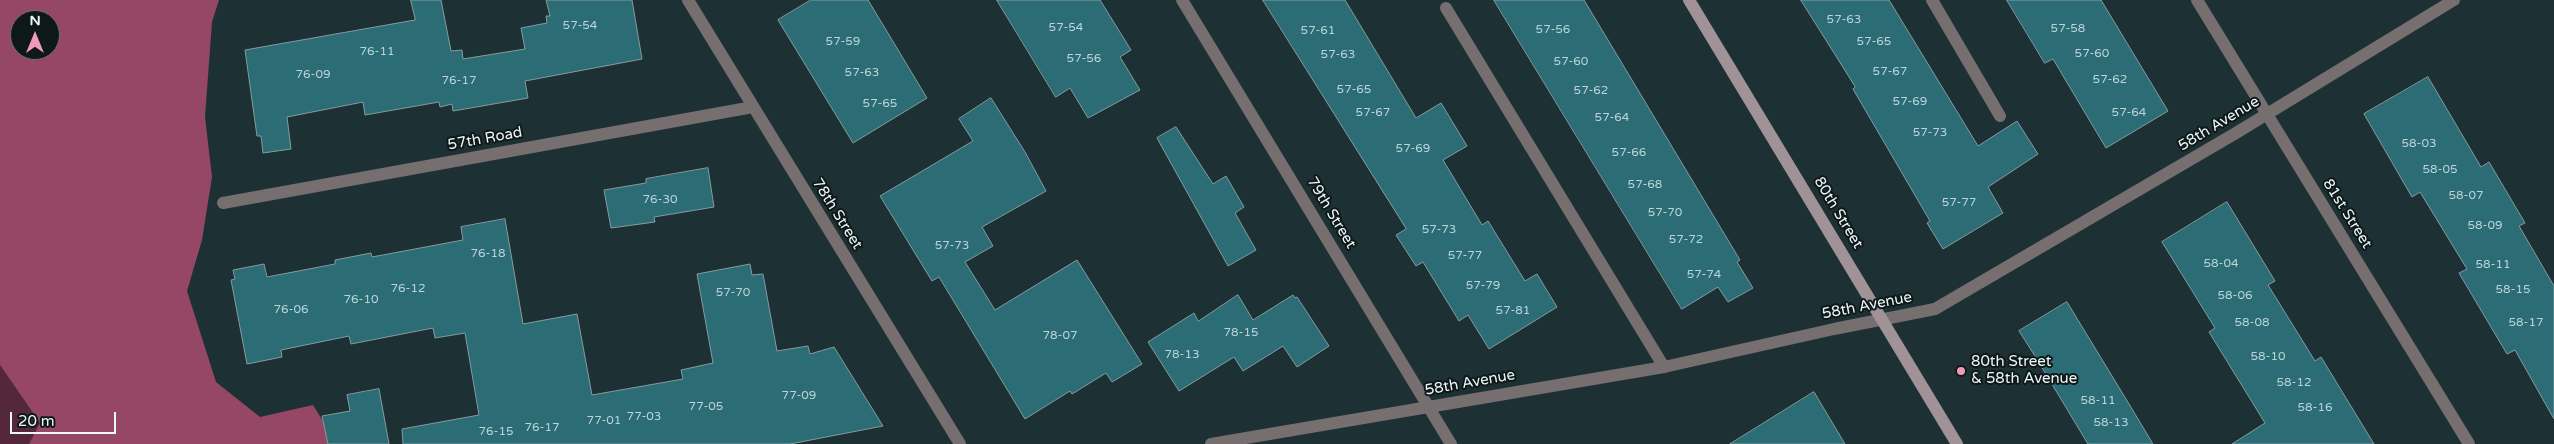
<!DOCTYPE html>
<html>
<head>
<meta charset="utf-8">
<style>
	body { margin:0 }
	#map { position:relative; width:2554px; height:444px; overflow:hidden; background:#1d3135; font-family:"Varela Round",sans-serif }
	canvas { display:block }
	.north { position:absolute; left:10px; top:10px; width:50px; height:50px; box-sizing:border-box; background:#0f1819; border:1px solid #677173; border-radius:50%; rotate:0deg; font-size:14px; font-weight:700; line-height:20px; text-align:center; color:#ebf7f9 }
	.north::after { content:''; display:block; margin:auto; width:18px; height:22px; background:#ef9ab8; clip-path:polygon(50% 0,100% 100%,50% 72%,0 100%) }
	.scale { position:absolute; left:10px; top:412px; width:106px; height:22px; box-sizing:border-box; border:2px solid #ebf7f9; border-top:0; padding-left:6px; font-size:15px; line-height:18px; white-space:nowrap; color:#ebf7f9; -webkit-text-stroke:4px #0f1819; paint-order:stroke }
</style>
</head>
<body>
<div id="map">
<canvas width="2554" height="444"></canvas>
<div class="north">N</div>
<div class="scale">20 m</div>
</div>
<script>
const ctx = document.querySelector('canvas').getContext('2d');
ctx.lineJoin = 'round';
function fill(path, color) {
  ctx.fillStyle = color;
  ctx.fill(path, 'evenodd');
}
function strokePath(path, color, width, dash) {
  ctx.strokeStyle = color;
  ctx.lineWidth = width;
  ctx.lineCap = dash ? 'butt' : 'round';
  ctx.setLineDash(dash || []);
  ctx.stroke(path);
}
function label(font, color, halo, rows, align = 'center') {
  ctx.font = font + ' "Varela Round",sans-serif';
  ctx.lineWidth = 4;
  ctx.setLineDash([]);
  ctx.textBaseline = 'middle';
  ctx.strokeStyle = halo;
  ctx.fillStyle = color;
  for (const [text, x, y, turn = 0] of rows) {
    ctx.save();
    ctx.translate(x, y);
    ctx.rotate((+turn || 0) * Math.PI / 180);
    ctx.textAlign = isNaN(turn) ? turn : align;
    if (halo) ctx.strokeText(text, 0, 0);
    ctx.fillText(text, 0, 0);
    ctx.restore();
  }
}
fill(new Path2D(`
	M0,365L40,423L29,444H0Z`), '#542839');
fill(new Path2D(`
	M0,0H219L212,22L205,117L212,177L202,240L187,291L216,382L260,417L313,405L334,439L328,444H29L40,423L0,365ZM20,20H50V50H20Z`), '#964766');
const building = new Path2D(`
	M411,0H441L451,51L462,50L463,59L525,49L521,28L547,23L546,16H550L546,0H632L642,59L525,81L528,98L453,111L452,104L440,107L439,102L365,115L363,102L287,117L291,149L263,153L261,136H257L245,50L415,20Z
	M811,0H868L927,98L853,143L778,20Z
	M997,0H1100L1131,50L1120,57L1140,90L1088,118L1070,88L1056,97Z
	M1263,0H1345L1416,118L1441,103L1467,146L1443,160L1482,225L1488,221L1525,281L1537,274L1557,307L1489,349L1468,315L1459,321L1423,262L1416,266L1396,235L1406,229Z
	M1494,0H1584L1740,260L1737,262L1753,288L1728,302L1718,287L1682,309Z
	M1801,0H1889L1978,146L2017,121L2038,154L1988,187L2003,213L1943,249L1927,223L1930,221L1853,89L1855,87Z
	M2007,0H2101L2168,111L2106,148L2053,59L2045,63Z
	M2428,77L2481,167L2489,162L2525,223L2519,226L2554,286V419L2515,350L2507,354L2485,317L2459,273L2467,269L2420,192L2412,197L2364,114Z
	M991,98L1025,152L1046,191L982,227L993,246L965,262L995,310L1077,260L1142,364L1112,382L1106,373L1072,394L1070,391L1025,419L939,277L932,281L880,196L973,141L959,119Z
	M1176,127L1213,184L1226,176L1244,207L1235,213L1256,250L1228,266L1157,138Z
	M708,168L714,207L654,217L655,222L611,228L604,190L646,183V179Z
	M2227,202L2275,281L2268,285L2315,361L2321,357L2374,444H2232L2265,423L2209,332L2215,328L2162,242Z
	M505,219L523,324L577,314L592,395L683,379L681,370L713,363L697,274L750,264L752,275L763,274L777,351L808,346L810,354L834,347L883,426L790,444H403L402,429L479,415L465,333L435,338L433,328L351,344L349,336L281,350L282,357L247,364L231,280L235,279L233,270L264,264L267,277L335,264V260L371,253L372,257L463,240L461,227Z
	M1238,295L1253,320L1293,295L1295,298L1297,297L1329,346L1297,367L1283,346L1243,371L1234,357L1179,391L1148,342L1194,313L1198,321Z
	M2067,302L2126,399L2153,444H2088L2035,356L2019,331Z
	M379,389L389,444H328L322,416L350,411L347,395Z
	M1814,392L1845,444H1730Z`);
fill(building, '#2b6c75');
strokePath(building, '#859ca0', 1);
strokePath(new Path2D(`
	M1932,0L2000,116
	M1446,8L1664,367`), '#776e70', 12);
strokePath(new Path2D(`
	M688,0L960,444
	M1182,0L1451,444
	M2197,0L2469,444
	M223,203L753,107
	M1211,444L1664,367L1834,329L1935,309L2236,133L2454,0`), '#776e70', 12);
strokePath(new Path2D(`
	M1689,0L1957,444`), '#a09296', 12);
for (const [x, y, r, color] of [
	[1961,371,5,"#ef9ab8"]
]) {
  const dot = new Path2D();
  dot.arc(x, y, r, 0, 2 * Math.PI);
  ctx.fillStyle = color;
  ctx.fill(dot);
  strokePath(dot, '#0f1819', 2);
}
label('12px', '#bbd4d8', null, [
	["57-63",1844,20],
	["57-54",580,26],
	["57-54",1066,28],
	["57-58",2068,29],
	["57-56",1553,30],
	["57-61",1318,31],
	["57-59",843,42],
	["57-65",1874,42],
	["76-11",377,52],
	["57-60",2092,54],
	["57-63",1338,55],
	["57-56",1084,59],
	["57-60",1571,62],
	["57-67",1890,72],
	["57-63",862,73],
	["76-09",313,75],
	["57-62",2110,80],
	["76-17",459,81],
	["57-65",1354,90],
	["57-62",1591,91],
	["57-69",1910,102],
	["57-65",880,104],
	["57-67",1373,113],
	["57-64",2129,113],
	["57-64",1612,118],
	["57-73",1930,133],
	["58-03",2419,144],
	["57-69",1413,149],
	["57-66",1629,153],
	["58-05",2440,170],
	["57-68",1645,185],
	["58-07",2466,196],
	["76-30",660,200],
	["57-77",1959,203],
	["57-70",1665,213],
	["58-09",2485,226],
	["57-73",1439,230],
	["57-72",1686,240],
	["57-73",952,246],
	["76-18",488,254],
	["57-77",1465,256],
	["58-04",2221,264],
	["58-11",2493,265],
	["57-74",1704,275],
	["57-79",1483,286],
	["76-12",408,289],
	["58-15",2513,290],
	["57-70",733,293],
	["58-06",2235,296],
	["76-10",361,300],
	["76-06",291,310],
	["57-81",1513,311],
	["58-08",2252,323],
	["58-17",2526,323],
	["78-15",1241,333],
	["78-07",1060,336],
	["78-13",1182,355],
	["58-10",2268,357],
	["58-12",2294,383],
	["77-09",799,396],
	["58-11",2098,401],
	["77-05",706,407],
	["58-16",2315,408],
	["77-03",644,417],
	["77-01",604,421],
	["58-13",2111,423],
	["76-17",542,428],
	["76-15",496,432]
]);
label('15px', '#ebf7f9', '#0f1819', [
	["58th Avenue",2219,124,-31],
	["57th Road",485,139,-10],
	["79th Street",1331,213,59],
	["80th Street",1838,213,59],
	["78th Street",837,214,58],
	["81st Street",2347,214,58],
	["58th Avenue",1867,306,-11],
	["58th Avenue",1470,383,-10]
]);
label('15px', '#ebf7f9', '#0f1819', [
	["80th Street",1971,362],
	["& 58th Avenue",1971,379]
], 'left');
</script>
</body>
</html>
